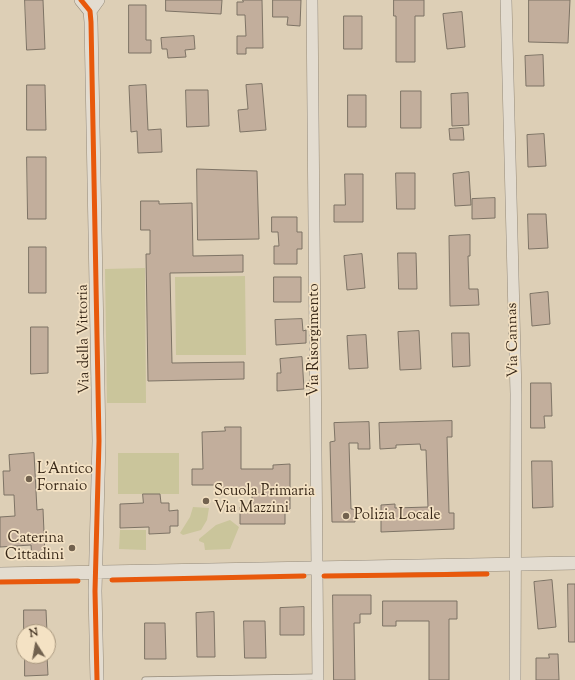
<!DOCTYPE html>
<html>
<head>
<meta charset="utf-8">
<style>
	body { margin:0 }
	#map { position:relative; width:575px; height:680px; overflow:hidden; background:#ddcfb6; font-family:"Sorts Mill Goudy",serif }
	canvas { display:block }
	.north { position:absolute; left:16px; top:624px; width:40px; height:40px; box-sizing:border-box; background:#f4e2c4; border:1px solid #a9987f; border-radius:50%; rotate:349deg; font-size:11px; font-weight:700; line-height:16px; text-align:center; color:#382818 }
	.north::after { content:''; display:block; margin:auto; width:14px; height:18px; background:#72624f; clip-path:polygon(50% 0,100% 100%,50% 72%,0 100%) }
</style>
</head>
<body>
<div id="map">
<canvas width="575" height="680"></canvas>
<div class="north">N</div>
</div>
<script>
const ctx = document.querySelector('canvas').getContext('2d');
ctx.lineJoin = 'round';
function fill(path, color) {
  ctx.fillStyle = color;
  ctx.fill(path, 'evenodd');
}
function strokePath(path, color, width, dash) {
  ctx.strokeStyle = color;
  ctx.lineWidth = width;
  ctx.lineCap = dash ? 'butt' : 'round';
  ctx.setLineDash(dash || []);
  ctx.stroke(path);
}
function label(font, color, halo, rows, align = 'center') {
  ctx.font = font + ' "Sorts Mill Goudy",serif';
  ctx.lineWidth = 3.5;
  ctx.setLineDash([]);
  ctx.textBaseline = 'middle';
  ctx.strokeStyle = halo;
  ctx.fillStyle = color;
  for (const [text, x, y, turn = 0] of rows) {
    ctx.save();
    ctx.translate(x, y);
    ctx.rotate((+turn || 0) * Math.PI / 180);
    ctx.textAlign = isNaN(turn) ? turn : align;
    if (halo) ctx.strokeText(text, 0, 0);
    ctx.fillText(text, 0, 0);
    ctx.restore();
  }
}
fill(new Path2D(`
	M145,268L146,403H107L105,269Z
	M245,276L246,355H176L175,277Z
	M118,453H179V494H118Z
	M193,507L209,508L207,520L201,530L183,535L180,533L190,517Z
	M230,520L239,527L230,549L205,550L204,543L199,541V539L216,525Z
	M120,530H146V550L119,549Z`), '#cac59b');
const building = new Path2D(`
	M25,0H43L45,49L27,50Z
	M166,0H222L221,14L166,11Z
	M243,0H262L263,48H246V54H237V36H246L245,15H237V2H243Z
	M273,0H301L300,26L287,25L288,17H273Z
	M394,0H424V16H415V62H396V16H394Z
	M529,0H570L568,43L529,42Z
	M129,5H146V40H151V53H129Z
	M462,12L465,47L447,49L443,14Z
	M344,16H362V49H344Z
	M194,36L195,49L185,50L186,57L168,58L167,49H162L161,38Z
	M543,55L544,86H526L525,56Z
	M262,84L266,130L240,132L238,110L248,109L246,85Z
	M27,85H45L46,130H27Z
	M146,85L148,130L161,129L162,152L138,153L137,131L131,132L129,86Z
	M186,90H208L209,126L187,127Z
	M401,91H421V128H401Z
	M468,93L469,125L452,126L451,94Z
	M348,95H366V127H348Z
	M463,128L464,140H450L449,129Z
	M544,134L546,166L528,167L527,135Z
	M27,157H46V219H28Z
	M197,169L257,171L259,239L198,240Z
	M469,172L471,205L455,206L453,174Z
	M396,173H415V209H397Z
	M345,174H363V222H334V205H345Z
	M495,198V218L472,219V199Z
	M141,201H159V204L192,203L193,256L243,255V272L170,273L172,363L244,362V379L148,381L146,254H150V230H141Z
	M528,214H546L548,248L529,249Z
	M272,217H297V232H302V249H297V264H274V246H279L278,232H272Z
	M470,235V256H468L469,289H478L479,305L450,306L449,236Z
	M29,247H46V293H29Z
	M398,253H416L417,289H399Z
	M362,254L365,288L347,290L344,256Z
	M274,277H301V302H274Z
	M548,292L550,324L532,326L530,294Z
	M302,319L303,331L306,330V343L276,345L275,320Z
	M31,327H48V373L31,374Z
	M419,331L421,369L400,370L398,332Z
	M452,333H469L470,366L453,367Z
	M366,335L368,368L349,369L347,336Z
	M302,357L304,389L277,391V373H281L280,359Z
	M531,383H551L552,416H544L545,428H531Z
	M452,421V437H447L449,513H454V529L381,532V505L395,504V508L428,507L426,450H421L420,444L396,445V448L380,449L379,423Z
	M369,422L370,449H358V443H349L351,509H355V522H332L330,442L335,441L334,423Z
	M225,427H241V469H273V465L290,464V509L285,510V524H240V507H252V490H221V485H192V469H203L202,432L225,431Z
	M34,453L37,510L43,509L45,556L32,557L31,545L0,547V517L15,516L14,495H4L3,471H10L9,455Z
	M532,461H552L553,507L533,508Z
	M143,494H160L161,503H169V511L178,510V526H170V533L149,534V527L120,528V504L143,503Z
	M552,580L556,627L538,629L534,582Z
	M568,584H575V642H569Z
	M333,595H371V614H360V623H354L355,680H334Z
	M383,601H457V619H449V680H429V621H396V626H383Z
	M304,607V635H280V608Z
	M24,610H46L47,632H24Z
	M214,612L215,657H197L196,613Z
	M244,621H265L266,658H245Z
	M145,623H165L166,659H145Z
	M549,654H558L559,680H536V658H549Z
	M25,656H47L48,675L25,676Z`);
fill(building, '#c2ae9c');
strokePath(building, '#7d7365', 1);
const service = new Path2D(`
	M145,680L318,677`);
const minor = new Path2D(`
	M312,0L318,680
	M506,0L516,394L515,680`);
const tertiary = new Path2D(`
	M81,0L90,11L91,22L99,441L95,591L97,680
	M90,11L98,0
	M0,574L575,563`);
strokePath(service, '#948a7a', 7);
strokePath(minor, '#948a7a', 12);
strokePath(tertiary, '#948a7a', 14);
strokePath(service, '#e3dcd0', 5.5);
strokePath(minor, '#e3dcd0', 11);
strokePath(tertiary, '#e3dcd0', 13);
strokePath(new Path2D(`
	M81,0L90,11L91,22L99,441L95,591L97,680
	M324,576L487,574
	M112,580L304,576
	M0,582L78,581`), '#e8590c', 5);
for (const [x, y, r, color] of [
	[29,479,4,"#72624f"],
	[206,501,4,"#72624f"],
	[346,516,4,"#72624f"],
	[72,548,4,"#72624f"]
]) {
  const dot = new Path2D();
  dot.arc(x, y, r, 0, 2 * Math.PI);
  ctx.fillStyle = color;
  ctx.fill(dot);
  strokePath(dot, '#f4e2c4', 1.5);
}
label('15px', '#382818', '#f4e2c4', [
	["Via della Vittoria",85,339,-91],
	["Via Risorgimento",315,340,-90],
	["Via Cannas",514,340,-91]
]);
label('15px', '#382818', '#f4e2c4', [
	["L'Antico",37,470],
	["Fornaio",37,487],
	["Scuola Primaria",214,492],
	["Via Mazzini",214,509],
	["Polizia Locale",354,516],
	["Caterina",64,539,"right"],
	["Cittadini",64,556,"right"]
], 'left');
</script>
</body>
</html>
